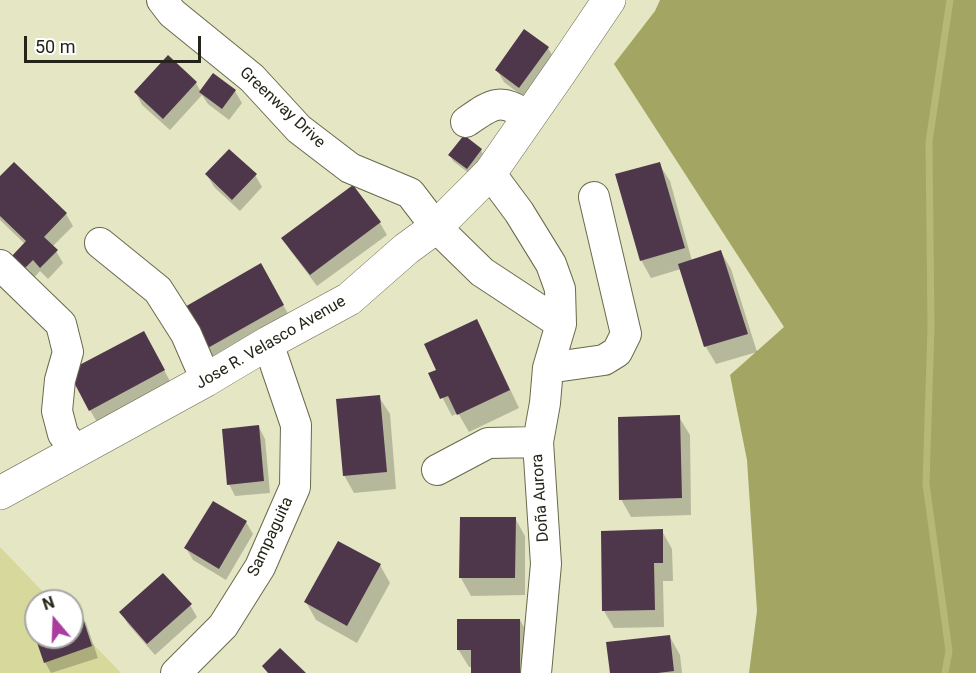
<!DOCTYPE html>
<html>
<head>
<meta charset="utf-8">
<style>
	body { margin:0 }
	#map { position:relative; width:976px; height:673px; overflow:hidden; background:#e4e6c4; font-family:Roboto,sans-serif }
	canvas { display:block }
	.north { position:absolute; left:24px; top:589px; width:60px; height:60px; box-sizing:border-box; background:#fff; border:2px solid #a7a7a3; border-radius:50%; rotate:341deg; font-size:16px; font-weight:700; line-height:24px; text-align:center; color:#242418 }
	.north::after { content:''; display:block; margin:auto; width:21px; height:27px; background:#a93c9c; clip-path:polygon(50% 0,100% 100%,50% 72%,0 100%) }
	.scale { position:absolute; left:24px; top:36px; width:177px; height:27px; box-sizing:border-box; border:3px solid #242418; border-top:0; padding-left:8px; font-size:18px; line-height:21px; white-space:nowrap; color:#242418; -webkit-text-stroke:4px #fff; paint-order:stroke }
</style>
</head>
<body>
<div id="map">
<canvas width="976" height="673"></canvas>
<div class="north">N</div>
<div class="scale">50 m</div>
</div>
<script>
const ctx = document.querySelector('canvas').getContext('2d');
ctx.lineJoin = 'round';
function fill(path, color) {
  ctx.fillStyle = color;
  ctx.fill(path, 'evenodd');
}
function strokePath(path, color, width, dash) {
  ctx.strokeStyle = color;
  ctx.lineWidth = width;
  ctx.lineCap = dash ? 'butt' : 'round';
  ctx.setLineDash(dash || []);
  ctx.stroke(path);
}
function label(font, color, halo, rows, align = 'center') {
  ctx.font = font + ' Roboto,sans-serif';
  ctx.lineWidth = 6;
  ctx.setLineDash([]);
  ctx.textBaseline = 'middle';
  ctx.strokeStyle = halo;
  ctx.fillStyle = color;
  for (const [text, x, y, turn = 0] of rows) {
    ctx.save();
    ctx.translate(x, y);
    ctx.rotate((+turn || 0) * Math.PI / 180);
    ctx.textAlign = isNaN(turn) ? turn : align;
    if (halo) ctx.strokeText(text, 0, 0);
    ctx.fillText(text, 0, 0);
    ctx.restore();
  }
}
fill(new Path2D(`
	M0,547L52,601H36V637H72V622L121,673H0Z`), '#d7d99c');
fill(new Path2D(`
	M660,0H976V673H749L757,611L747,460L730,375L784,327L614,64L655,11Z`), '#a3a562');
fill(new Path2D(`
	M548,48L555,60L526,99L504,82L497,70Z
	M196,83L201,92L235,91L242,103L229,120L208,104L202,95L170,130L142,105L136,93Z
	M481,150L484,156L470,174L453,161L450,155Z
	M659,164L670,181L692,261L721,252L731,269L757,352L716,364L706,347L681,269L651,278L641,260Z
	M207,175H255L262,187L240,211L214,187Z
	M0,178L66,214L73,226L52,247L56,251L63,263L48,279L40,271L31,281L19,270L25,244L0,220Z
	M380,223L387,235L317,286L290,250L283,238Z
	M260,265L290,317L214,360L185,308Z
	M476,321L486,338L519,408L469,432L458,413L452,416L430,374L438,371Z
	M150,344L171,383L97,422L90,410Z
	M379,397L390,414L396,489L354,493L344,475Z
	M679,417L690,435L691,515L631,517L621,499Z
	M259,427L265,439L270,493L235,496L229,484Z
	M214,503L246,522L253,534L226,580L193,560L186,548Z
	M515,518L525,536V595L471,596L461,578Z
	M662,531L672,549L673,581H663L664,627L614,628L604,611Z
	M380,565L390,583L357,643L316,620L306,602Z
	M190,605L197,617L155,655L128,624L121,612Z
	M79,611L86,623L98,658L51,673L45,662L37,637H72V613Z
	M520,620L530,638V673H472V667H469L458,649Z
	M670,637L680,655L682,673H611Z`), '#0003');
strokePath(new Path2D(`
	M945,673L949,651L926,484L931,327L929,142L950,0`), '#b6b874', 7);
fill(new Path2D(`
	M524,29L549,47L519,88L495,70Z
	M168,55L197,82L163,119L134,92Z
	M213,73L236,90L222,109L199,92Z
	M464,135L482,149L467,169L448,155Z
	M229,149L257,174L232,200L205,174Z
	M14,162L67,213L44,237L58,250L40,268L33,260L23,270L10,258L26,241L0,216V176Z
	M660,162L685,248L640,261L615,174Z
	M353,185L381,222L310,275L281,238Z
	M721,250L748,334L704,347L678,264Z
	M261,263L284,305L206,349L183,308Z
	M477,319L510,390L457,415L448,396L440,399L428,373L436,370L424,344Z
	M144,331L165,370L89,411L68,371Z
	M380,395L387,472L343,476L336,399Z
	M680,415L682,498L619,500L618,417Z
	M259,425L264,481L227,485L222,429Z
	M213,501L247,521L219,569L184,548Z
	M460,517H516L515,578H459Z
	M663,529V563H654L655,610L602,611L601,531Z
	M338,541L381,564L347,626L304,602Z
	M163,573L192,604L147,644L119,612Z
	M80,609L92,646L44,663L31,625L36,624V637H72V612Z
	M457,619H520V673H471V650H457Z
	M670,635L674,671L658,673H610L606,642Z
	M280,648L306,673H268L262,666Z`), '#4f374b');
const minor = new Path2D(`
	M162,0L172,13L252,78L299,129L350,168L410,193L436,227L482,272L561,324
	M466,122C493,103 500,97 529,117
	M490,173L519,212L551,264L560,289L561,324L548,368L545,403L538,442L546,564L536,673
	M100,243L158,290L186,334L206,380
	M0,265L61,324L68,352L60,380L57,411L63,434L76,451
	M548,368L604,360L617,352L626,334L594,197
	M437,470L488,443L538,442
	M176,673L223,626L260,567L295,487L296,425L268,343`);
const major = new Path2D(`
	M0,493L206,380L268,343L349,299L406,249L436,227L490,173L561,71L609,0`);
strokePath(minor, '#696a4c', 32);
strokePath(major, '#696a4c', 34);
strokePath(minor, '#fff', 30);
strokePath(major, '#fff', 33);
label('16px', '#242418', '#fff', [
	["Greenway Drive",282,108,43],
	["Jose R. Velasco Avenue",271,343,-30],
	["Doña Aurora",541,498,-94],
	["Sampaguita",271,537,-65]
]);
</script>
</body>
</html>
